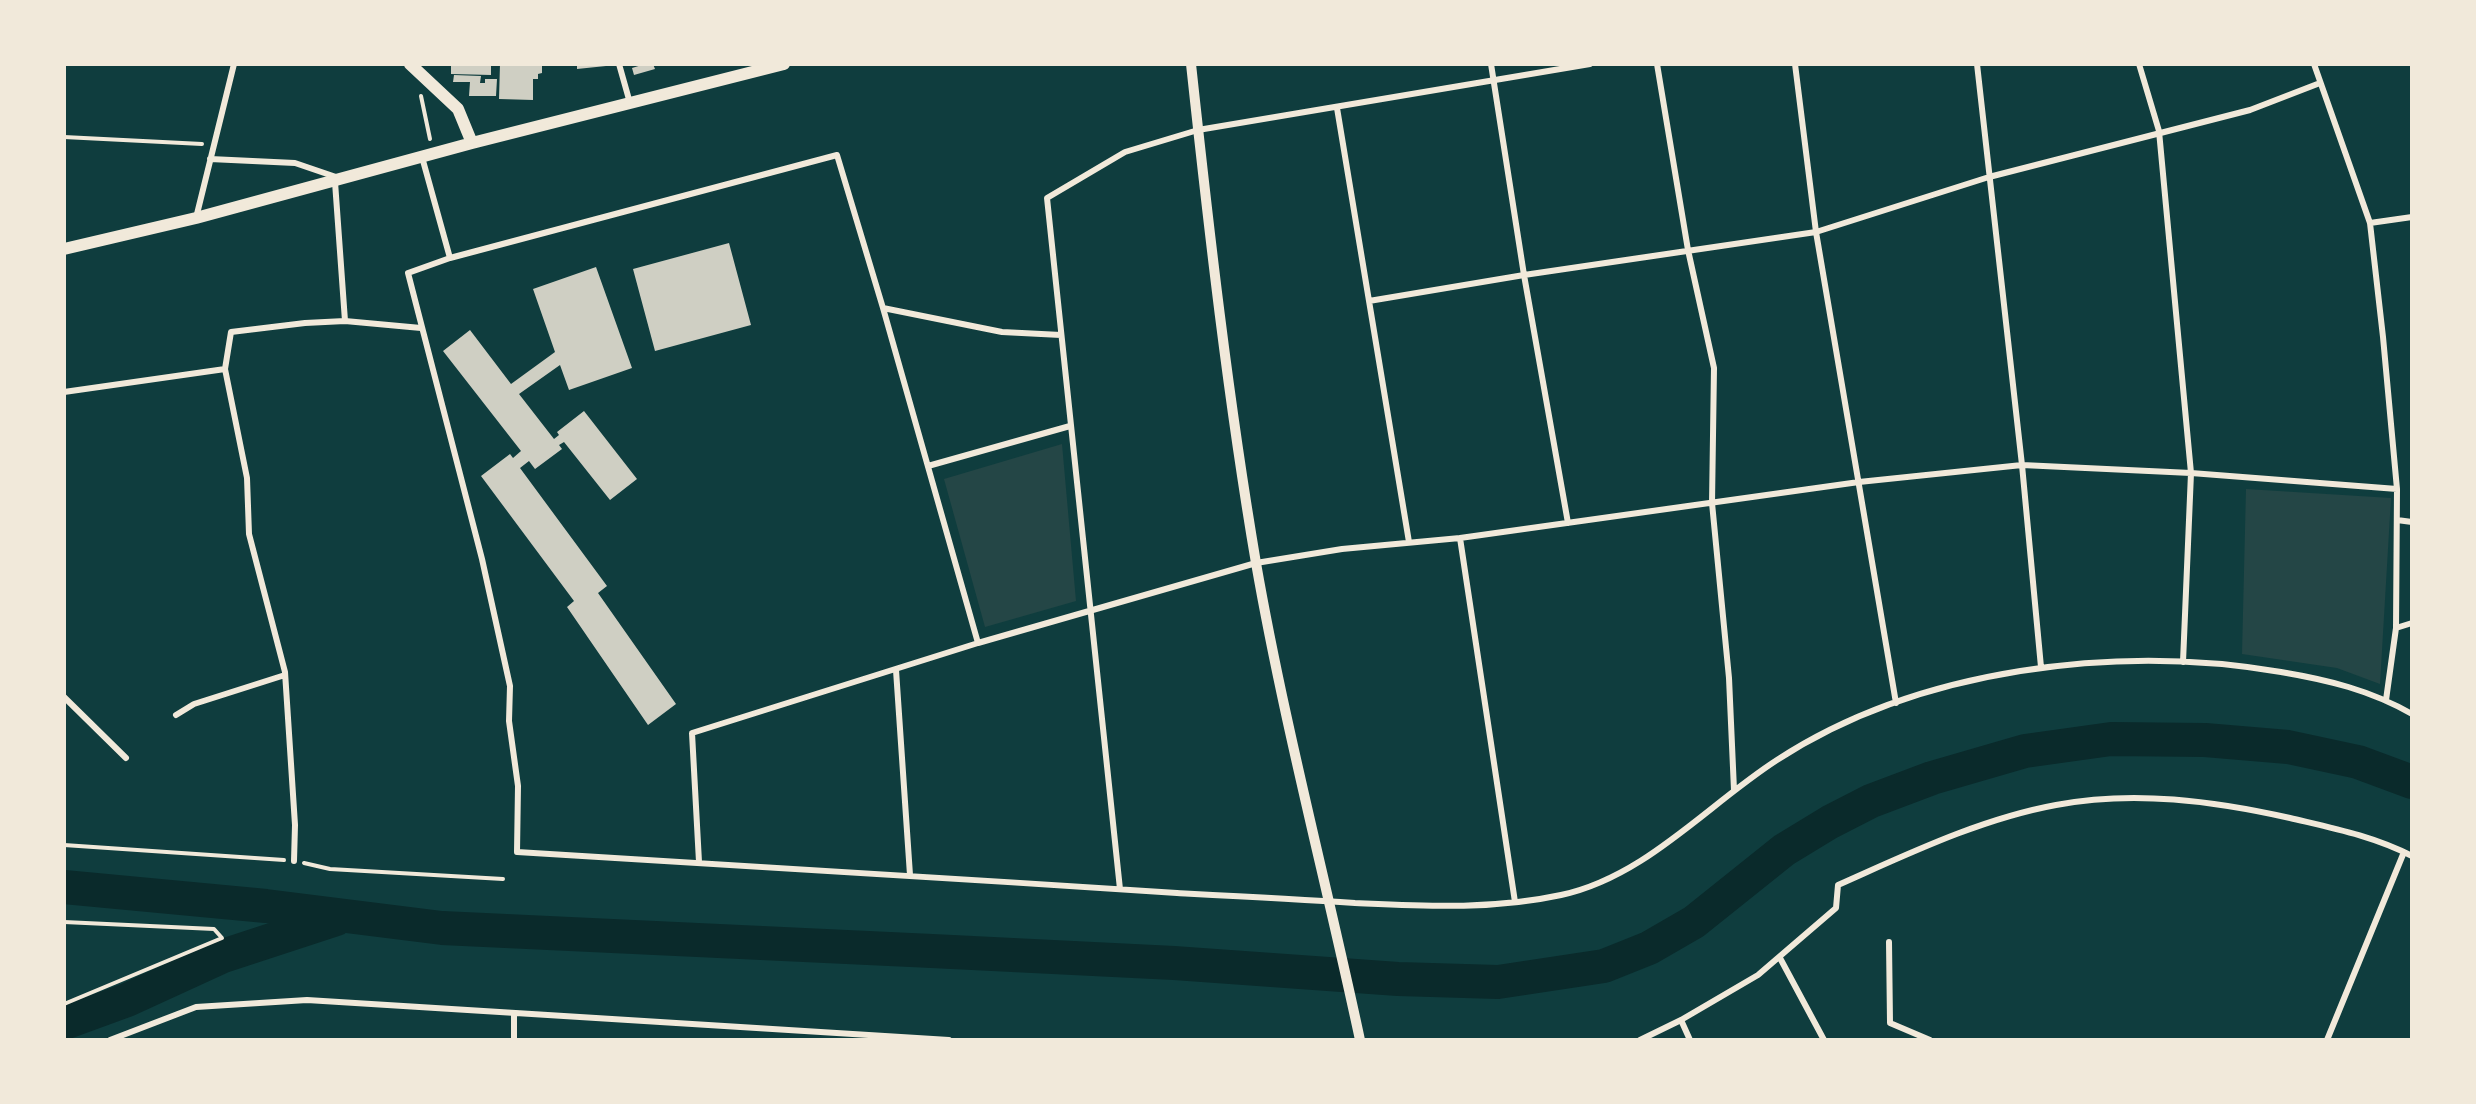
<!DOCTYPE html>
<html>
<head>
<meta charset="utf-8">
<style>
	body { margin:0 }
	#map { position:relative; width:2476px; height:1104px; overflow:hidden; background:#0f3d3e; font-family:"Fira Sans Condensed",sans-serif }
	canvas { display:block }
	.frame { position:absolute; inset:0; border:66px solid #f1e9da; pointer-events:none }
</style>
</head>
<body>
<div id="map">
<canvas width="2476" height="1104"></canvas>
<div class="frame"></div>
</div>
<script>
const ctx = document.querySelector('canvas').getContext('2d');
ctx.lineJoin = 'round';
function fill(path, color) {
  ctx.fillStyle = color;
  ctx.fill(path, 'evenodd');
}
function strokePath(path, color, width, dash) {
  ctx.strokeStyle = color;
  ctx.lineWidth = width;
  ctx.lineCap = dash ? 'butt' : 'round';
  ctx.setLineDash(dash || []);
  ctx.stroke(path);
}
fill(new Path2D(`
	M1062,444L1076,601L985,627L944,479Z
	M2246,489L2391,498L2380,684L2337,668L2242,654Z`), '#244646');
strokePath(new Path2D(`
	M64,887L266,906L442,928L932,951L1174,963L1398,979L1498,982L1604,966L1649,948L1694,922L1784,850L1830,822L1871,801L1932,778L2025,751L2111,739L2205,740L2288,747L2358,762L2412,782
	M64,1023L127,1000L223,956L336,919`), '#0a2a2b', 34);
fill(new Path2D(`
	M451,64H491V75L451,74Z
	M500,64H542V73L538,74V79H533V100L499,99Z
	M577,64H606V66L577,69Z
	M645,64H653L655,69L634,75L632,68Z
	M454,75L481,76L480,83H485V79H497L496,96H469L470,82H453Z
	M729,243L751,325L655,351L633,269Z
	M596,267L632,368L569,390L560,365L519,394L554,439L559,435L557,432L584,411L637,479L610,500L564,442L559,445L562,449L535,469L529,461L520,468L607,586L598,593L676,704L648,725L567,607L574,601L481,476L510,454L513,458L521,451L443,351L470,330L511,384L555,352L533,289Z`), '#cfcfc3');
strokePath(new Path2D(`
	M421,96L430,139
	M64,137L202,144
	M64,845L284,860
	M304,863L330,869L503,879
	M64,922L214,929L222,938L64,1004`), '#f1e9da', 4);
strokePath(new Path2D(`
	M619,64L630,103
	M1491,64L1524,275L1568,523
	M1657,64L1688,250L1714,368L1712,503L1729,678L1734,790
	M1795,64L1816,232L1896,703
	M1977,64L2022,465L2041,667
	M2139,64L2159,131L2191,473L2183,662
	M2314,64L2370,223L2383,337L2397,489L2396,628L2386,700
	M1337,108L1409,542
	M422,157L450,258
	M210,159L295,163L339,178
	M335,182L345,321
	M196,218L234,64
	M2370,223L2412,217
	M1369,301L1524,275L1816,232L1989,177L2250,110L2320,83
	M883,308L837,155L450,258L408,273L482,559L510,686L509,721L518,786L517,852C737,864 957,879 1177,893C1236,896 1296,899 1355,903C1424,906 1493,910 1561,895C1645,877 1707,805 1777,760C1918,668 2117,644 2281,672C2328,680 2370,690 2412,714
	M225,369L247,478L249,534L285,672L295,825L294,861
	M64,392L225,369L231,332L305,323L345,321L421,328
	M928,466L1070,426
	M2397,520L2412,522
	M1460,538L1515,902
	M2396,628L2412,623
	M978,643L883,308L1002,332L1061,335
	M896,670L910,875
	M64,697L126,758
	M176,715L194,704L285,675
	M699,862L692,733L978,643L1256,563L1342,549L1460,538L1859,482L2022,465L2191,473L2397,489
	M1120,889L1047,198L1125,152L1198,130L1590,64
	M1889,942L1890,1023L1930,1040
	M1780,958L1824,1040
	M514,1013V1040
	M1681,1020L1690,1040
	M110,1040L196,1007L307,1000L949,1040
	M1640,1040L1681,1020L1758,975L1836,908L1838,885C1908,854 1980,819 2056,805C2134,790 2214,801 2290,818C2332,828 2373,836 2412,856
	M2327,1040L2404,852`), '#f1e9da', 6);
strokePath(new Path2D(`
	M1191,64C1209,231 1228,398 1256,563C1284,723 1326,881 1360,1040`), '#f1e9da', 10);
strokePath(new Path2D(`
	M410,64L458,109L472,143
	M64,249L196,218L472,143L784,64`), '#f1e9da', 12);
</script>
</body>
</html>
